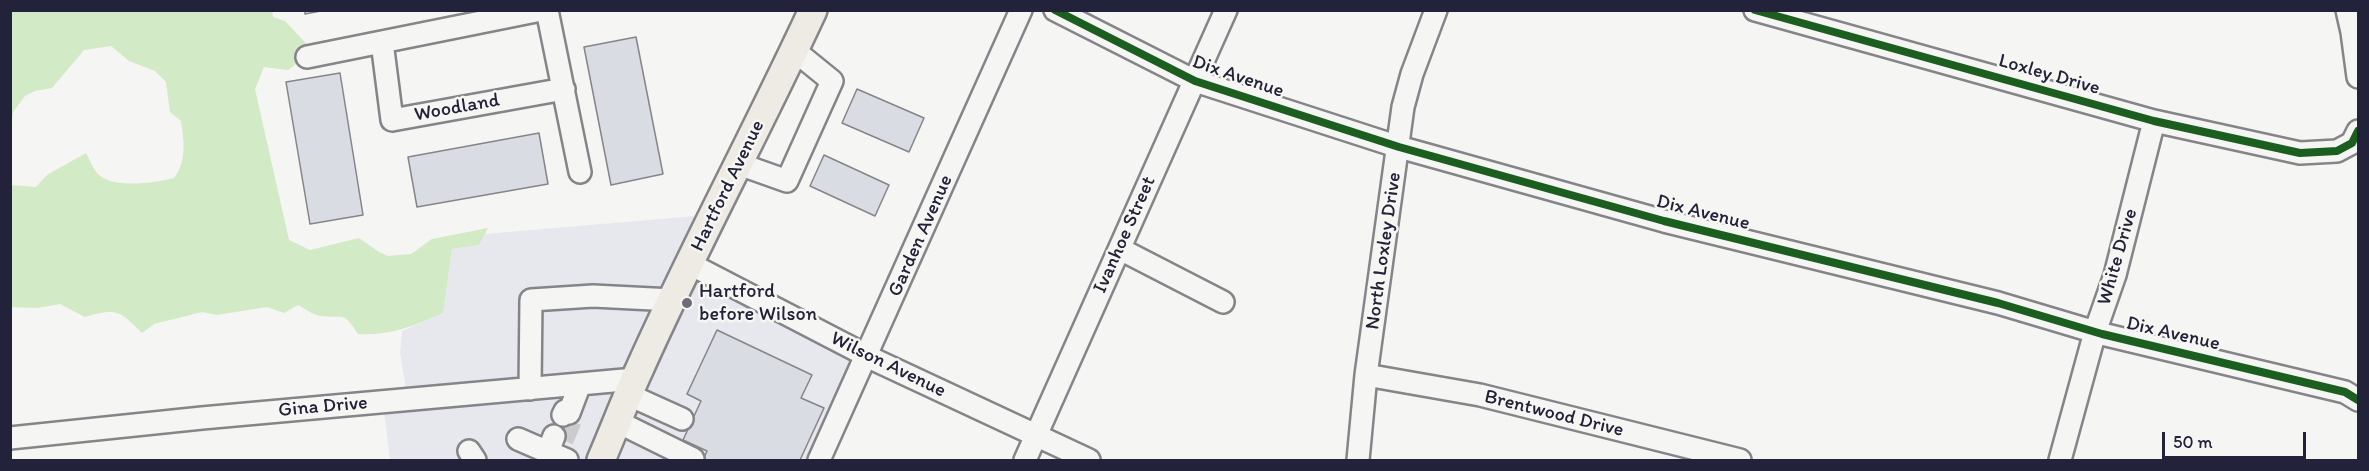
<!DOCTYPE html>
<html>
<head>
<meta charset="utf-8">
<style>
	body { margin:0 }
	#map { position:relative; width:2369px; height:471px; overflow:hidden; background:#f5f5f3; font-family:Itim,sans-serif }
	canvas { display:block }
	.frame { position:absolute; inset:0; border:12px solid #22223b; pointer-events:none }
	.scale { position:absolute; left:2162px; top:432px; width:144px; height:27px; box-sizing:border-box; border:3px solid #22223b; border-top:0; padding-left:8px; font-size:18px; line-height:21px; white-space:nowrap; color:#22223b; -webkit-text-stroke:4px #f6f6f2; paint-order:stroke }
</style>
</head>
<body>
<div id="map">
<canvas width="2369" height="471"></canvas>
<div class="frame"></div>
<div class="scale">50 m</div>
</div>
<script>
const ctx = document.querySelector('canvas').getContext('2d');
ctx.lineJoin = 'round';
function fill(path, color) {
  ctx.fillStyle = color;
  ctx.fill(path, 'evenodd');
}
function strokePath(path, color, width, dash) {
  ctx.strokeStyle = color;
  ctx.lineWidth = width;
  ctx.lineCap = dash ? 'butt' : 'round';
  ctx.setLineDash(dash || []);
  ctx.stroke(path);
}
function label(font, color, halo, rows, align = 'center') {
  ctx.font = font + ' Itim,sans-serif';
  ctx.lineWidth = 5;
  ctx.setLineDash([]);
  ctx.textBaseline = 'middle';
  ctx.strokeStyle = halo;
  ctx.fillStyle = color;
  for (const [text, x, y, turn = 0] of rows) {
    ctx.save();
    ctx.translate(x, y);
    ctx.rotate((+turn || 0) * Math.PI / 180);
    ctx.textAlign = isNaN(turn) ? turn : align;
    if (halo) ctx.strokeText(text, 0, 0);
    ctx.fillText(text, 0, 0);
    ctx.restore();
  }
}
fill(new Path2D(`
	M707,215L691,258L857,350L820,460H390L383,403L407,395L400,353L402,331L443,313L452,249L479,245L485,234Z`), '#e6e8ed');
fill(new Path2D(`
	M11,11H272L273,17L285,21L313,51L288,70L264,67L255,89L289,240L310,250L359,238L379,252L388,256L411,254L432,239L488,228L479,245L452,249L443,313C413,326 391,336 358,334C343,310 344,319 321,316C314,315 305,309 298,305L284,313L267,307L217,315L202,312L154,324L142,333C119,310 117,308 85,317L60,304L37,308L11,307V185L36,187L47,175L86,153C90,160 93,169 98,174C113,189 155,183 174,178C187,161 184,141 181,121L170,112L166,82L155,71L129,61L111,46L84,50L52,88L35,91L25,96L13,112L11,127Z`), '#d2eac5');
const building = new Path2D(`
	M305,10H326L305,14Z
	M636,37L663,174L611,185L584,47Z
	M340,73L363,215L310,224L286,82Z
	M857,89L924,118L909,152L842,123Z
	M539,133L548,184L417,207L408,157Z
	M824,155L889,185L875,216L810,186Z
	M717,330L812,375L801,398L824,408L800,460H703L707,451L683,440L701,401L687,394Z`);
fill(building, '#dadce4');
strokePath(building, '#858589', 1.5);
strokePath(new Path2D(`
	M563,440L572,419`), '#cbcbce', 21, [21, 10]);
const minor = new Path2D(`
	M547,10L580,172
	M1055,10L1195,81L1399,147L1664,221L1998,303L2102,334L2345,392L2358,400
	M1755,10L2154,121L2300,153L2337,151L2352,143L2358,131
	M2347,10L2352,32L2358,77
	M382,42L392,120L564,89
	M307,57L541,10
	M739,164L787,181L832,81L795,51
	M1120,249L1223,302
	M690,264L877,361L1089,460
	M1366,375L1480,395L1740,460
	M530,389L531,300L593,296L673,300
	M629,395L682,419
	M563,415L565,411L569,413L580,384
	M618,422L693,459
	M554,436L548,452L567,460
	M10,438L202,418L635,379
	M518,439L548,452
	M469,451L475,460
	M819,460L1021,10
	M1025,460L1226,10
	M1358,460L1366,375L1403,107L1412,74L1436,10
	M2060,460L2095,332L2115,275L2154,121`);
const major = new Path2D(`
	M601,460C614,430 626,398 640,368C694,247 757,131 813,10`);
strokePath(minor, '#858589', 26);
strokePath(major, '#858589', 32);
strokePath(minor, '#f5f5f3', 21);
strokePath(major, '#eeebe4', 27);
strokePath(new Path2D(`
	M1055,10L1195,81L1399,147L1664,221L1998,303L2102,334L2345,392L2358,400
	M1755,10L2154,121L2300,153L2337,151L2352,143L2358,131`), '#1b5e20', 8);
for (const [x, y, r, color] of [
	[687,303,6,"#6c6c7b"]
]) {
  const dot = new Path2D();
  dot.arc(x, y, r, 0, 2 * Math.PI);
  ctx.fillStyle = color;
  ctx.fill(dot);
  strokePath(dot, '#f6f6f2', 2);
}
label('20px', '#22223b', '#f6f6f2', [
	["Loxley Drive",2049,75,16],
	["Dix Avenue",1238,77,19],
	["Woodland",457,108,-10],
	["Hartford Avenue",728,186,-64],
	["Dix Avenue",1703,213,14],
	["Ivanhoe Street",1125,235,-66],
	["Garden Avenue",921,236,-66],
	["North Loxley Drive",1384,251,-82],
	["White Drive",2118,257,-74],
	["Dix Avenue",2173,334,13],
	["Wilson Avenue",888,365,26],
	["Gina Drive",323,407,-5],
	["Brentwood Drive",1554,414,14]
]);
label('20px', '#22223b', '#f6f6f2', [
	["Hartford",699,292],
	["before Wilson",699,315]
], 'left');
</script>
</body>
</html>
